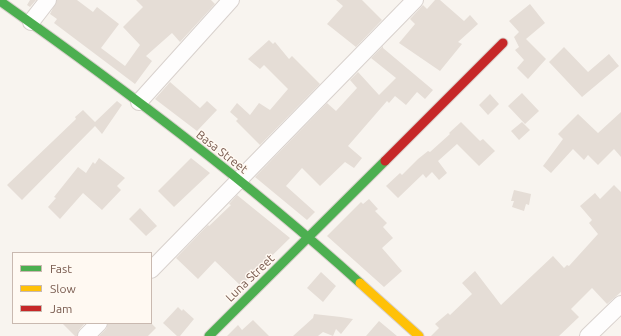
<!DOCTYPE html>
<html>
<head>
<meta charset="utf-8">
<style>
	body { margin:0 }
	#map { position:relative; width:621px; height:336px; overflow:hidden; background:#f8f4ef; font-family:Ubuntu,sans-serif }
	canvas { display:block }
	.legend { position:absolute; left:12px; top:252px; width:140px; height:72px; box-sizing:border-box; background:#fff9f2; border:1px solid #c9b9b0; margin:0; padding:5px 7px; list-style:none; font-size:12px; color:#785a4e }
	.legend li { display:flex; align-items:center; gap:8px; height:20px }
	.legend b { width:20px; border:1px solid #c9b9b0 }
</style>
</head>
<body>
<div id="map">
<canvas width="621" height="336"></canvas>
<ul class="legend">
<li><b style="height:5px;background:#4caf50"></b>Fast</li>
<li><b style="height:5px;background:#ffc107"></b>Slow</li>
<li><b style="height:5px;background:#c62828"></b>Jam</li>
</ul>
</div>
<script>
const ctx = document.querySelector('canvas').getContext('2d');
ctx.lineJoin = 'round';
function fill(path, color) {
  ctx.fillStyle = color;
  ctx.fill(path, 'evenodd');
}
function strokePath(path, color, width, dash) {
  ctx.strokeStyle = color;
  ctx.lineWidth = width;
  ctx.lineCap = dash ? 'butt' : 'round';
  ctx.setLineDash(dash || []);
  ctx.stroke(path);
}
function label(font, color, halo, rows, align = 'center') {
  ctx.font = font + ' Ubuntu,sans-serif';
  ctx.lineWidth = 3;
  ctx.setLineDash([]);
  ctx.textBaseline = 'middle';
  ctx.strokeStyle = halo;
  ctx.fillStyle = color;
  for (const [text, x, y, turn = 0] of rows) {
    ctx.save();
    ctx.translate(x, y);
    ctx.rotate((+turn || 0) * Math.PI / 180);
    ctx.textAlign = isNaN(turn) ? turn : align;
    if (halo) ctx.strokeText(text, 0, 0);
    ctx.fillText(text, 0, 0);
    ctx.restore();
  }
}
fill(new Path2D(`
	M30,0H36L30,7L27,5Z
	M57,0H77L93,12L97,7L119,24L101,48L125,66L140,45L123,27L143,7L136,0H211L215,4L180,42L172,33L146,56L152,61L135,84L54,23L57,19L50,14Z
	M336,0H362L382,20L356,47L327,24L343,6Z
	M435,0H440L464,21L470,15L478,24L458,42L462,44L440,71L399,43L415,24L410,19L423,5L427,9Z
	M530,4L545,23L526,39L546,59L528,79L517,68L524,60L515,50L519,47L514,37L519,32L509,21Z
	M269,40L273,44L275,42L289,59L292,56L320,84L260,145L236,121L238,119L230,112L237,103L250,115L259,103L270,110L288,89L264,65L260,69L248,59Z
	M383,46V48L433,90L425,99L417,92L406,105L395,96L389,103L387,101L348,146L362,158L354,168L345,162L320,186L302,168L286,186L315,212L307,220L255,177L327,103L336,111L357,88L350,80L358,72L379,95L396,78L371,58Z
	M564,47L588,72L609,54L619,66L582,97L549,62Z
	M170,82L200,108L207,101L217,110L197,131L155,99Z
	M522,93L539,111L525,124L508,106Z
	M490,94L499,104L488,115L479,105Z
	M117,101L122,105L102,134L95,126L22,200L7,185L76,119L75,117L83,110L95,122Z
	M621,112V157L614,149L598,165L588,155L584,160L573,149L551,173L543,166L563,139L558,134L578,114L598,133Z
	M461,122L480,141L483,139L495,151L479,166L457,144L438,161L447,173L439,180L432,172L426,178L423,174L398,198L386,186L400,173L402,175L418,159L428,151L430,152L450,134L449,133Z
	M522,122L530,130L519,140L511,131Z
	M99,158L125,178L117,186L121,190L102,210L83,193L60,219L48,207L56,198L54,197L78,167L86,173L93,162L95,164Z
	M191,158L210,173L174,207L158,191Z
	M614,185L621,192V292L607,304L592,288L571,309L579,317L559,336H431L439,328L435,324L448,313L450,315L472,294L462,283L475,271L501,305L553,256L564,268L567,265L569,266L598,234L589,223L592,220L580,206L595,193L600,199Z
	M514,190L531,194L529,205L526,204L524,211L512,207L514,201H511Z
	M237,195L290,238L241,286L215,261L198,279L176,258L208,225L209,226L231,205L229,204Z
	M369,199L378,209L375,211L387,223L383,227L393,238L382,248L402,271L384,287L327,236L361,202L363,204Z
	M140,208L157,226L146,236L129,219Z
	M321,272L336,286L323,302L307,288Z
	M178,307L182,311L183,309L194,319L180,336H177L163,323Z
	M314,314L341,317L353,319L341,334L336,329L333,336L323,332L318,336H293L313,318Z
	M253,320L269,336H227L238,325L242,330Z
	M379,321L397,336H366Z
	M62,323H85L79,330L77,336H75Z
	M108,323H151L156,328L148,336H99L106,329Z`), '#e5ddd6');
const street = new Path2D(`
	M31,22L48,0
	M139,102L231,0
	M151,270L415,0
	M86,336L99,323
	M588,336L621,304`);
const fast = new Path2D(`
	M0,1C124,89 247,181 360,283
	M209,336L385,161`);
const slow = new Path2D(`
	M360,283L419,336`);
const jam = new Path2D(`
	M385,161L503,43`);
strokePath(street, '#d8d1cd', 18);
strokePath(fast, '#d8d0cb', 11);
strokePath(slow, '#d8d0cb', 11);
strokePath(jam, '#d8d0cb', 11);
strokePath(street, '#fefdfd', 16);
strokePath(fast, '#4caf50', 9);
strokePath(slow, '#ffc107', 9);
strokePath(jam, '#c62828', 9);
label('12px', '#785a4e', '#fff9f2', [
	["Basa Street",222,152,38],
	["Luna Street",250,278,-44]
]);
</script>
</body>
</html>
